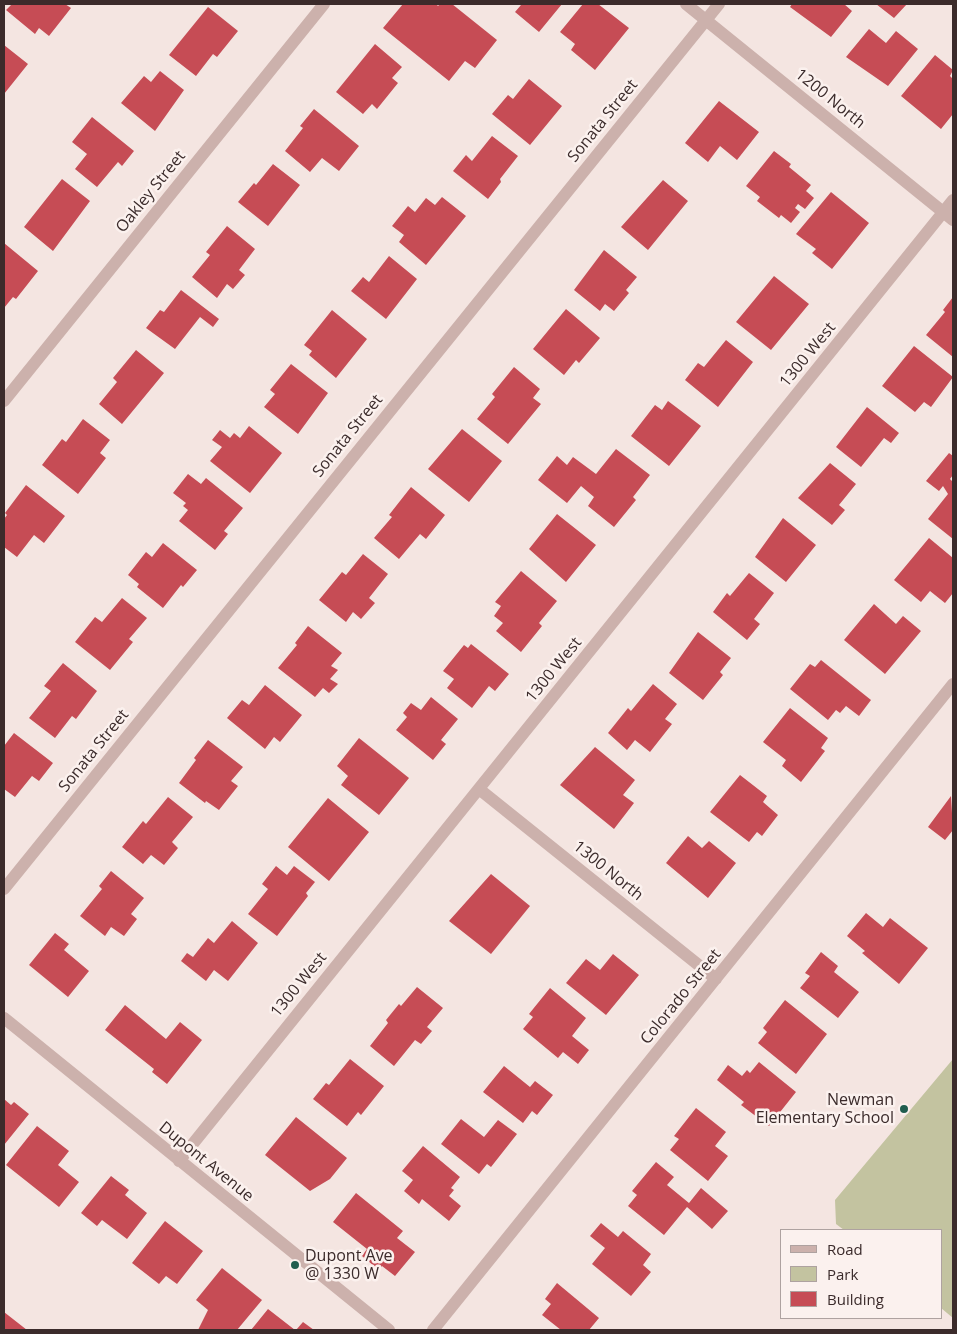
<!DOCTYPE html>
<html>
<head>
<meta charset="utf-8">
<style>
	body { margin:0 }
	#map { position:relative; width:957px; height:1334px; overflow:hidden; background:#f4e5e1; font-family:"Open Sans",sans-serif }
	canvas { display:block }
	.frame { position:absolute; inset:0; border:5px solid #3b2b2b; pointer-events:none }
	.legend { position:absolute; left:780px; top:1229px; width:162px; height:90px; box-sizing:border-box; background:#fbf1ee; border:1px solid #aea2a0; margin:0; padding:6px 9px; list-style:none; font-size:15px; color:#3b2b2b }
	.legend li { display:flex; align-items:center; gap:10px; height:25px }
	.legend b { width:25px; border:1px solid #aea2a0 }
</style>
</head>
<body>
<div id="map">
<canvas width="957" height="1334"></canvas>
<div class="frame"></div>
<ul class="legend">
<li><b style="height:6px;background:#ccb1ac"></b>Road</li>
<li><b style="height:14px;background:#c3c3a0"></b>Park</li>
<li><b style="height:14px;background:#c64c55"></b>Building</li>
</ul>
</div>
<script>
const ctx = document.querySelector('canvas').getContext('2d');
ctx.lineJoin = 'round';
function fill(path, color) {
  ctx.fillStyle = color;
  ctx.fill(path, 'evenodd');
}
function strokePath(path, color, width, dash) {
  ctx.strokeStyle = color;
  ctx.lineWidth = width;
  ctx.lineCap = dash ? 'butt' : 'round';
  ctx.setLineDash(dash || []);
  ctx.stroke(path);
}
function label(font, color, halo, rows, align = 'center') {
  ctx.font = font + ' "Open Sans",sans-serif';
  ctx.lineWidth = 5;
  ctx.setLineDash([]);
  ctx.textBaseline = 'middle';
  ctx.strokeStyle = halo;
  ctx.fillStyle = color;
  for (const [text, x, y, turn = 0] of rows) {
    ctx.save();
    ctx.translate(x, y);
    ctx.rotate((+turn || 0) * Math.PI / 180);
    ctx.textAlign = isNaN(turn) ? turn : align;
    if (halo) ctx.strokeText(text, 0, 0);
    ctx.fillText(text, 0, 0);
    ctx.restore();
  }
}
fill(new Path2D(`
	M953,1059V1318L941,1308V1230H844L836,1224L835,1200Z`), '#c3c3a0');
fill(new Path2D(`
	M12,4H65L71,8L49,36L39,28L35,34L6,10Z
	M403,4H436L438,6L440,4H452L497,40L475,68L465,61L449,81L383,28Z
	M519,4H562L539,32L515,12L521,5Z
	M583,4H598L629,28L595,70L571,50L575,44L560,32Z
	M792,4H844L852,11L831,37L790,7Z
	M876,4H907L894,18Z
	M208,7L238,31L217,57L213,54L196,76L169,55Z
	M869,29L886,43L896,31L918,49L888,86L846,57Z
	M375,44L402,67L392,78L398,83L377,109L372,104L363,114L336,92Z
	M4,45L28,64L4,94Z
	M935,55L953,70L950,76L953,79V114L941,129L901,96Z
	M160,71L184,90L155,131L121,103L144,76L151,82Z
	M529,79L562,106L530,145L492,114L508,95L513,99Z
	M719,101L759,132L737,160L720,146L708,162L685,143Z
	M314,109L359,146L339,171L322,158L310,172L285,151L303,128L300,126Z
	M92,117L134,151L122,166L118,162L97,187L75,169L87,154L72,142Z
	M492,136L518,156L500,179L501,182L488,199L453,171L466,155L472,161Z
	M774,151L791,164L789,167L811,185L806,191L814,198L805,209L798,204L795,208L800,212L791,223L781,215L779,218L757,201L760,197L746,186Z
	M273,164L300,185L268,226L238,202L254,183L256,185Z
	M62,179L90,201L53,251L24,227Z
	M663,180L688,201L648,250L621,227Z
	M831,192L869,223L832,269L812,253L816,249L796,234Z
	M442,197L466,216L426,265L399,242L404,235L392,226L408,206L415,212L426,198L435,205Z
	M227,226L255,249L239,270L245,275L233,289L227,284L217,298L192,277L210,255L206,252Z
	M4,243L38,271L16,299L13,297L4,308Z
	M604,250L637,277L626,290L629,293L614,311L605,304L600,311L574,290Z
	M389,256L417,279L386,319L351,291L363,277L369,282Z
	M774,276L809,304L771,350L736,322Z
	M181,290L219,319L213,327L200,317L175,349L146,328L160,310L164,312Z
	M953,297V357L926,335L945,312L943,310Z
	M566,309L600,338L579,363L576,360L564,375L533,349Z
	M332,310L367,339L336,378L309,355L312,351L304,345Z
	M726,340L753,362L718,407L685,380L698,363L704,367Z
	M914,346L953,377L931,407L924,402L915,412L882,386Z
	M136,350L164,373L122,424L99,404L117,382L113,378Z
	M291,364L328,393L298,434L264,407L275,394L270,390Z
	M514,367L540,389L533,398L541,404L508,444L477,419L495,397L492,394Z
	M668,401L701,426L669,466L631,436L655,405L662,410Z
	M867,407L899,433L891,443L884,438L861,467L836,447Z
	M83,419L110,440L100,453L106,458L78,494L42,465L62,439L66,442Z
	M249,426L282,453L250,493L210,461L222,447L212,440L220,430L230,438L234,433L240,438Z
	M462,429L502,461L469,502L428,469Z
	M616,449L650,475L633,497L636,500L614,527L588,506L594,497L581,486L567,503L538,480L557,456L567,465L573,457L596,474Z
	M949,453L953,456V475L950,479L953,482V539L928,519L948,494L943,486L939,491L926,481Z
	M830,463L856,484L839,505L845,510L832,525L798,498Z
	M188,474L201,484L206,478L243,508L224,531L228,534L215,550L179,521L188,510L183,506L186,503L173,493Z
	M26,485L65,516L44,543L34,535L17,557L4,547V519L7,515L5,513Z
	M411,487L445,515L426,539L420,534L399,559L374,538L392,517L389,515Z
	M557,514L596,545L566,582L529,549Z
	M783,518L816,545L786,582L755,557Z
	M929,538L953,558V593L945,603L930,591L921,602L894,580Z
	M163,543L197,570L183,587L181,585L163,608L137,587L139,584L128,575L146,552L152,557Z
	M363,554L388,574L369,598L375,603L361,619L353,612L346,622L319,600L342,572L346,575Z
	M521,571L557,601L539,623L542,626L521,652L496,631L503,623L494,616L501,606L495,602Z
	M749,573L774,593L754,619L760,624L747,640L713,612L727,593L730,596Z
	M122,598L147,618L129,639L133,642L110,670L75,642L95,617L102,622Z
	M874,604L896,624L903,616L921,631L885,674L844,640Z
	M308,626L342,653L331,666L338,670L330,679L338,684L329,693L323,688L315,697L278,668L297,645L295,643Z
	M698,632L731,658L720,672L723,675L703,700L669,673Z
	M471,644L509,674L495,691L489,686L472,708L447,688L454,679L443,671L464,645L468,648Z
	M821,660L871,700L859,716L846,706L840,713L836,710L828,720L790,689L810,664L815,667Z
	M63,663L97,691L76,719L72,716L55,738L29,718L51,691L44,686Z
	M653,684L677,704L665,719L672,724L650,752L635,740L627,750L608,733L628,708L631,711Z
	M265,685L302,715L280,742L274,737L265,749L227,718L242,700L249,705Z
	M431,697L458,719L441,740L446,744L433,760L396,730L407,717L403,713L411,703L421,710Z
	M790,708L828,738L821,748L825,751L801,782L782,766L786,760L763,742Z
	M14,733L53,763L39,781L32,776L15,797L4,789V746Z
	M359,738L409,778L379,815L341,785L348,776L337,766Z
	M208,740L243,767L231,781L238,786L219,810L206,801L205,803L179,783L196,760L194,758Z
	M595,747L635,780L623,795L634,803L614,829L560,785Z
	M740,775L767,796L763,802L778,815L762,836L757,832L749,842L710,812Z
	M951,796L953,830L945,840L928,827Z
	M168,797L193,817L172,842L178,848L164,865L151,855L143,864L122,847L143,821L146,824Z
	M328,798L369,832L329,881L288,847Z
	M688,836L702,848L709,841L736,863L708,898L666,863Z
	M276,866L287,875L294,866L315,882L306,893L308,896L277,936L248,914L268,889L262,884Z
	M111,871L144,898L131,914L137,919L124,936L111,927L105,936L80,916L102,889L99,886Z
	M491,874L530,906L491,954L449,921Z
	M866,913L883,927L890,918L928,948L899,984L862,953L865,951L847,936Z
	M232,921L258,943L228,981L214,970L206,981L181,961L187,953L193,957L208,938L214,943Z
	M55,933L69,944L64,950L89,971L68,997L29,965Z
	M821,952L838,966L834,972L859,992L838,1018L800,988L810,976L805,973Z
	M613,954L639,975L606,1015L566,983L586,959L600,970Z
	M417,987L443,1008L427,1027L432,1031L421,1044L415,1040L394,1066L370,1046L388,1023L386,1020L399,1004L401,1006Z
	M550,988L586,1018L572,1036L589,1050L578,1064L563,1052L558,1058L523,1029L533,1017L529,1014Z
	M785,1000L827,1034L796,1074L758,1043L767,1032L763,1028Z
	M125,1005L166,1039L180,1022L202,1040L167,1084L152,1072L154,1069L105,1030Z
	M350,1059L384,1086L361,1115L358,1112L347,1126L313,1099L326,1083L329,1085Z
	M759,1062L796,1092L769,1126L741,1105L744,1102L717,1080L728,1065L742,1076L747,1070L750,1073Z
	M504,1066L530,1087L535,1081L553,1095L537,1115L532,1111L523,1123L483,1092Z
	M4,1099L11,1105L14,1102L29,1114L4,1145Z
	M696,1108L726,1132L715,1146L728,1156L708,1181L670,1150L679,1139L674,1136Z
	M296,1117L347,1158L330,1179L310,1191L265,1155Z
	M461,1119L484,1137L498,1120L517,1134L491,1167L487,1164L479,1174L441,1144Z
	M37,1126L69,1151L58,1165L79,1182L59,1207L6,1165Z
	M423,1146L460,1177L451,1188L454,1190L449,1196L461,1206L449,1221L422,1199L419,1204L404,1191L413,1180L402,1171Z
	M656,1162L674,1177L667,1185L689,1203L701,1188L728,1211L712,1229L687,1207L664,1235L628,1206L637,1195L632,1191Z
	M111,1176L129,1190L125,1195L147,1213L127,1239L102,1220L97,1226L81,1213Z
	M356,1193L403,1231L397,1238L415,1252L395,1276L382,1266L379,1270L362,1256L367,1249L333,1222Z
	M165,1221L203,1251L177,1284L166,1276L159,1284L132,1263Z
	M601,1223L618,1237L623,1231L651,1254L643,1265L651,1272L631,1296L592,1264L605,1248L590,1236Z
	M222,1268L262,1300L237,1330H198L208,1310L196,1300Z
	M557,1283L599,1318L589,1330H561L542,1315L551,1304L545,1299Z
	M268,1309L295,1330H251Z
	M4,1312L27,1330H4Z
	M303,1322L314,1330H296Z`), '#c64c55');
strokePath(new Path2D(`
	M686,4L953,220
	M4,401L324,4
	M479,789L716,979
	M4,889L719,4
	M4,1018L389,1330
	M179,1161L953,200
	M433,1330L953,684`), '#ccb1ac', 12);
for (const [x, y, r, color] of [
	[904,1109,5,"#205d4e"],
	[295,1265,5,"#205d4e"]
]) {
  const dot = new Path2D();
  dot.arc(x, y, r, 0, 2 * Math.PI);
  ctx.fillStyle = color;
  ctx.fill(dot);
  strokePath(dot, '#fbf1ee', 2);
}
label('16px', '#3b2b2b', '#fbf1ee', [
	["1200 North",830,99,39],
	["Sonata Street",603,121,-51],
	["Oakley Street",151,192,-51],
	["1300 West",808,355,-51],
	["Sonata Street",348,436,-51],
	["1300 West",554,670,-51],
	["Sonata Street",94,751,-51],
	["1300 North",608,871,39],
	["1300 West",299,985,-51],
	["Colorado Street",681,997,-51],
	["Dupont Avenue",206,1162,39]
]);
label('16px', '#3b2b2b', '#fbf1ee', [
	["Newman",894,1100],
	["Elementary School",894,1118],
	["Dupont Ave",305,1256,"left"],
	["@ 1330 W",305,1274,"left"]
], 'right');
</script>
</body>
</html>
